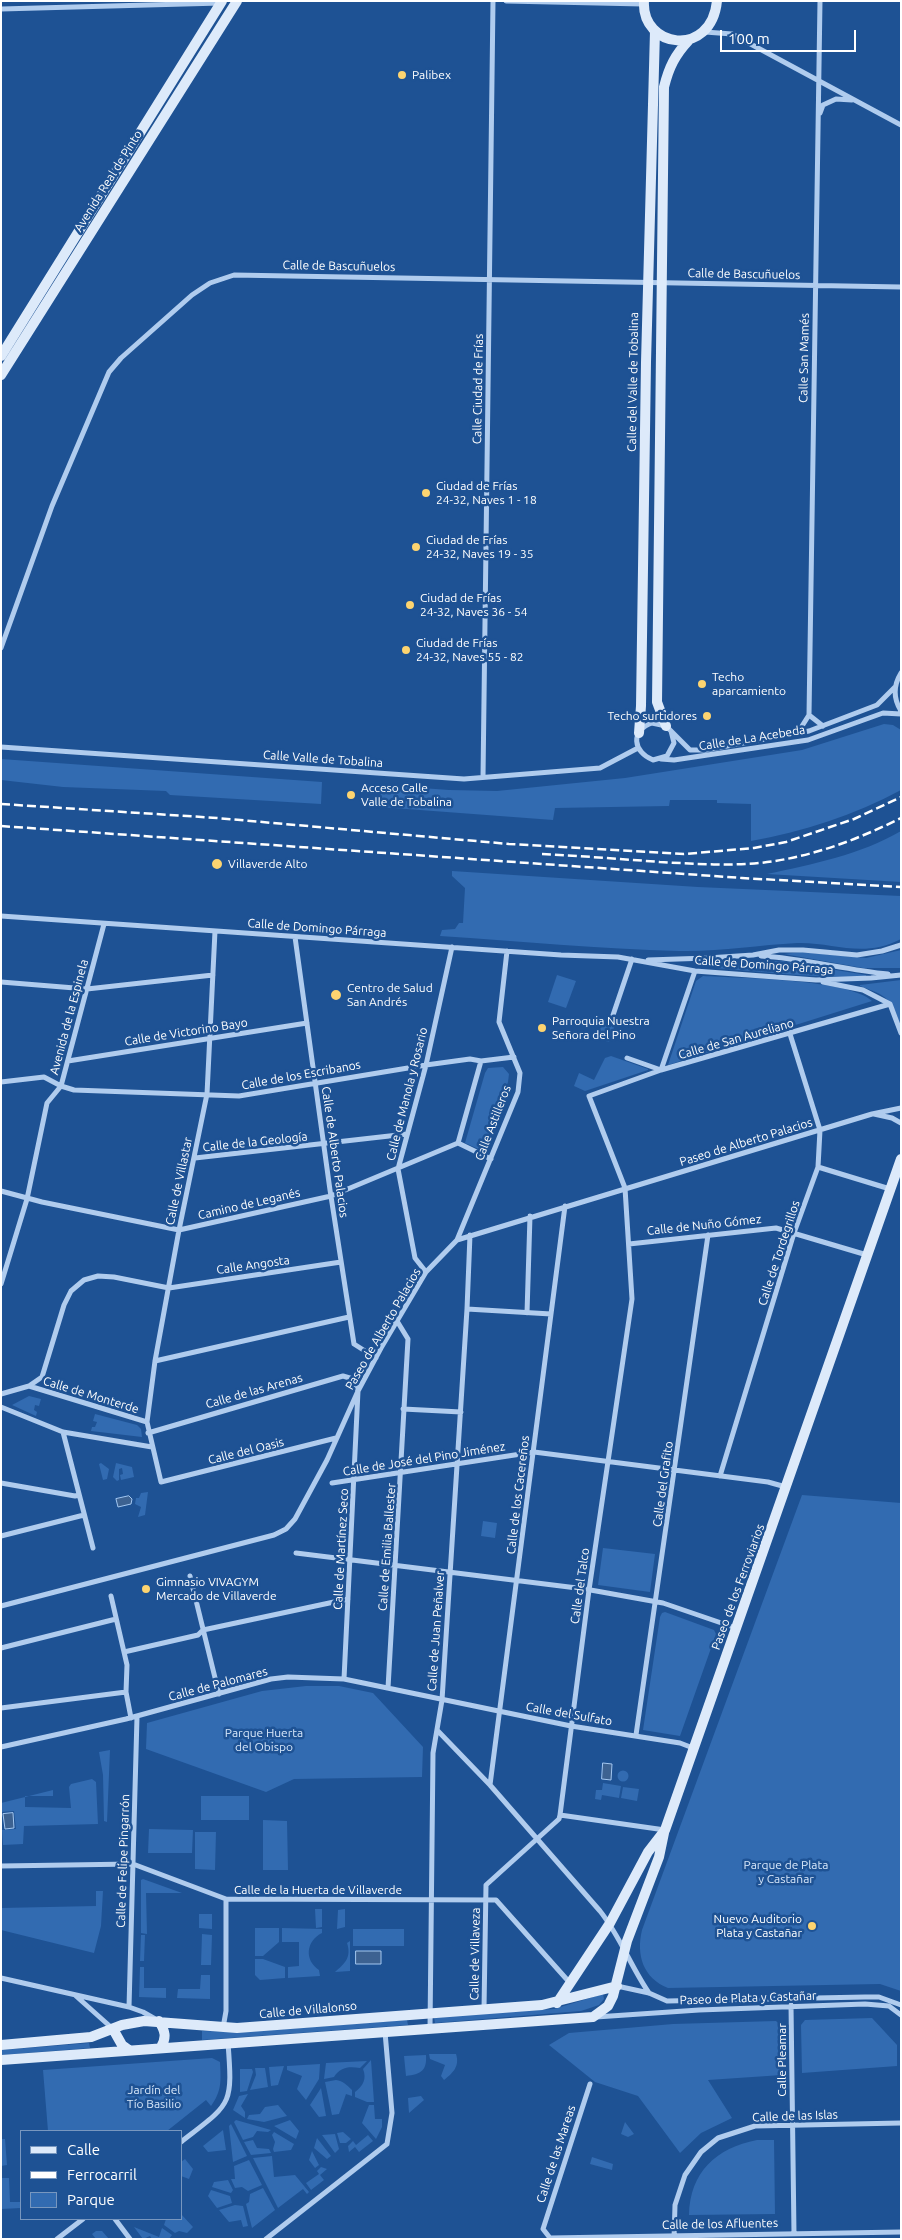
<!DOCTYPE html>
<html>
<head>
<meta charset="utf-8">
<style>
	body { margin:0 }
	#map { position:relative; width:902px; height:2240px; overflow:hidden; background:#1e5294; font-family:Ubuntu,sans-serif }
	canvas { display:block }
	.frame { position:absolute; inset:0; border:2px solid #fff; pointer-events:none }
	.legend { position:absolute; left:20px; top:2130px; width:162px; height:90px; box-sizing:border-box; background:#1e5294; border:1px solid #7897bf; margin:0; padding:6px 9px; list-style:none; font-size:15px; color:#fff }
	.legend li { display:flex; align-items:center; gap:10px; height:25px }
	.legend b { width:25px; border:1px solid #7897bf }
	.scale { position:absolute; left:720px; top:30px; width:136px; height:22px; box-sizing:border-box; border:2px solid #fff; border-top:0; padding-left:6px; font-size:15px; line-height:18px; white-space:nowrap; color:#fff; -webkit-text-stroke:4px #1e5294; paint-order:stroke }
</style>
</head>
<body>
<div id="map">
<canvas width="902" height="2240"></canvas>
<div class="frame"></div>
<ul class="legend">
<li><b style="height:6px;background:#ddeafa"></b>Calle</li>
<li><b style="height:6px;background:#fff"></b>Ferrocarril</li>
<li><b style="height:14px;background:#326bb1"></b>Parque</li>
</ul>
<div class="scale">100 m</div>
</div>
<script>
const ctx = document.querySelector('canvas').getContext('2d');
ctx.lineJoin = 'round';
function fill(path, color) {
  ctx.fillStyle = color;
  ctx.fill(path, 'evenodd');
}
function strokePath(path, color, width, dash) {
  ctx.strokeStyle = color;
  ctx.lineWidth = width;
  ctx.lineCap = dash ? 'butt' : 'round';
  ctx.setLineDash(dash || []);
  ctx.stroke(path);
}
function label(font, color, halo, rows, align = 'center') {
  ctx.font = font + ' Ubuntu,sans-serif';
  ctx.lineWidth = 5;
  ctx.setLineDash([]);
  ctx.textBaseline = 'middle';
  ctx.strokeStyle = halo;
  ctx.fillStyle = color;
  for (const [text, x, y, turn = 0] of rows) {
    ctx.save();
    ctx.translate(x, y);
    ctx.rotate((+turn || 0) * Math.PI / 180);
    ctx.textAlign = isNaN(turn) ? turn : align;
    if (halo) ctx.strokeText(text, 0, 0);
    ctx.fillText(text, 0, 0);
    ctx.restore();
  }
}
fill(new Path2D(`
	M884,724L893,725L901,730V790C855,815 802,832 751,841V804L717,803V800H670L669,806L555,808L553,820L380,807L381,785L449,790L497,791L625,778L802,750Z
	M1,759L322,782L321,804L170,795L166,791L63,787L1,780Z
	M901,831V882L767,874C813,864 860,855 901,831Z
	M452,871L698,887L901,896V939C862,959 835,942 797,943C757,945 719,952 679,951C600,949 520,941 440,936L442,930L455,929L459,923H463L465,888L452,876Z
	M901,950V968H863L784,954L801,952L866,958Z
	M781,961L866,975V977C816,978 765,972 715,968V965L731,963Z
	M557,975L576,981L566,1008L548,1002Z
	M703,976C739,978 849,979 872,1001L668,1065L696,981Z
	M901,980V1027C892,998 887,996 860,986V985Z
	M603,1021L615,1025L609,1042L597,1038Z
	M611,1056L648,1069V1070L585,1091L574,1086L579,1073L594,1080L605,1058Z
	M503,1067L509,1074L508,1082L483,1151L465,1143L485,1073L488,1068Z
	M29,1396L41,1399L39,1406L35,1405L34,1410L37,1412L36,1416L12,1405Z
	M95,1414L137,1425L141,1429L142,1437L91,1431L92,1427H95L97,1422L93,1421Z
	M101,1463L109,1469L107,1479L103,1480L99,1464Z
	M116,1463L132,1467L134,1477L121,1480L120,1475L123,1474L122,1468L119,1469V1480L117,1481L113,1477Z
	M148,1492L145,1515L138,1517L141,1507L135,1504L136,1498H139L141,1493Z
	M802,1495L901,1503V1991L880,1984L668,1988C643,1978 636,1955 642,1930Z
	M483,1521L497,1523L495,1538L481,1536Z
	M603,1548L655,1554L650,1592L598,1585Z
	M665,1612L714,1630L716,1634L680,1736L643,1730L660,1617L662,1613Z
	M306,1686H339L373,1693L423,1747L422,1777L294,1779L266,1792L146,1749L147,1723L262,1691Z
	M110,1750L107,1822L104,1821L103,1775L99,1752Z
	M617.5 1776a5.5 5.5 0 1 1 11 0a5.5 5.5 0 1 1-11 0Z
	M92,1779L96,1782L98,1824L24,1826L23,1844L3,1845L2,1830L16,1829L14,1811L1,1812V1803L53,1790V1796H25V1807L71,1808L69,1787L71,1784Z
	M603,1783L621,1786L619,1798L602,1795L601,1800L595,1799L596,1790H602Z
	M623,1787L639,1789L637,1801L621,1798Z
	M201,1796H249V1820H201Z
	M263,1820L287,1821L288,1870H263Z
	M149,1829L193,1830L192,1853H148Z
	M195,1832H216L215,1870L195,1869Z
	M143,1879L182,1893H146L147,1934L141,1933V1880Z
	M96,1891H103L101,1926L94,1953L1,1930V1908L96,1906Z
	M315,1909H322V1927L316,1928Z
	M345,1909V1927L337,1929L338,1910Z
	M199,1914H212V1929L199,1928Z
	M255,1928H279V1942L263,1956H255Z
	M282,1928L322,1929V1933C306,1941 304,1960 319,1970L320,1976L288,1978V1967L299,1966V1942H282Z
	M353,1929H404V1946H353Z
	M202,1934L212,1935L211,1965H201Z
	M141,1935H145L144,1961H140Z
	M350,1941V1971L335,1972C344,1964 352,1958 347,1943Z
	M255,1959H263L285,1967V1978L260,1980L255,1975Z
	M140,1967H144V1988H166V1998L139,1997Z
	M201,1975H210V1999L177,1998L178,1989H200Z
	M603,1994L604,1999L599,2005L581,2011L435,2023L434,2017L554,2009Z
	M872,2018L897,2045V2066L802,2073L801,2025L805,2020Z
	M407,2020L408,2025L202,2040V2031L244,2032Z
	M776,2021L781,2026L782,2075L708,2080L732,2118L701,2133L680,2153L638,2096L595,2082L549,2045L569,2033L673,2024Z
	M89,2043L90,2048L1,2055V2050Z
	M456,2054C460,2066 453,2073 444,2080L441,2076L445,2065L430,2059L429,2054Z
	M426,2055C427,2071 421,2074 406,2076L404,2056Z
	M212,2058L220,2062C221,2080 222,2091 211,2106L206,2100L167,2131H48L43,2070Z
	M371,2060L374,2102H367L355,2097V2092C363,2086 367,2079 363,2069Z
	M367,2061L360,2068C349,2066 340,2067 334,2077L324,2079L326,2063Z
	M320,2064L319,2079L306,2100L297,2089L302,2076L287,2070V2066Z
	M284,2066L278,2085L271,2086L269,2067Z
	M255,2068H265L268,2087L250,2090L256,2075Z
	M240,2069H252L253,2072L247,2091L240,2092Z
	M336,2080C343,2081 347,2085 352,2090V2096L346,2094L339,2114L332,2115L325,2082Z
	M321,2088L326,2116L319,2117L310,2105Z
	M248,2094L241,2106L245,2112V2118L233,2110L239,2096Z
	M421,2096L424,2100L409,2113L408,2098Z
	M278,2105L287,2116L264,2122L247,2119L249,2115L260,2114L265,2107Z
	M369,2105H374L375,2119H382V2127L376,2139L362,2123Z
	M236,2120L271,2130L268,2132L257,2131L253,2137L243,2140L234,2122Z
	M290,2120L299,2131L296,2139L274,2126Z
	M625,2122L634,2134L628,2137L621,2134Z
	M231,2124L247,2156L233,2162L229,2126Z
	M223,2130L226,2150L208,2152L203,2146Z
	M274,2132L294,2144L291,2150L274,2152L273,2149L275,2142L272,2135Z
	M343,2132L351,2139L346,2143H340L337,2133Z
	M335,2134L339,2149L335,2153L322,2135Z
	M368,2135L373,2141L359,2152L355,2147L349,2152L348,2146L353,2141L356,2145Z
	M317,2138L331,2156L327,2159L314,2148Z
	M1,2139H5L7,2165L1,2166Z
	M253,2140L257,2148L269,2149L271,2153L251,2155L244,2142Z
	M757,2140H774L775,2214L689,2215C690,2172 716,2148 757,2140Z
	M312,2151L319,2165L315,2168L309,2160Z
	M272,2156L274,2177L295,2175L309,2192L307,2194L303,2189L278,2208L253,2158Z
	M592,2157L613,2164L612,2170L590,2164Z
	M185,2159L193,2169L189,2179L181,2176V2162Z
	M249,2160L262,2185L248,2191L242,2187L235,2188L231,2179H235L234,2166Z
	M321,2167L327,2169L320,2175L324,2180L311,2190L306,2183L319,2174L317,2171Z
	M1,2178H9L10,2202H21V2208L1,2209Z
	M228,2180L233,2190L231,2193L212,2187L214,2182Z
	M263,2188L275,2210L252,2228L246,2204L249,2202L250,2194Z
	M211,2190L230,2196L232,2203L217,2208L208,2196Z
	M235,2205L243,2206L248,2226L243,2227L241,2220L229,2222L219,2210Z
	M181,2214L193,2227L187,2233L179,2231L175,2233L164,2225L166,2219H181Z
	M134,2227L159,2237L162,2228L172,2235L169,2239H152L150,2236L143,2239Z
	M96,2231H102L109,2239H96L92,2234Z`), '#326bb1');
const water = new Path2D(`
	M129,1496L132,1499L131,1504L118,1507L116,1499Z
	M603,1763L612,1764L611,1780L602,1779Z
	M13,1813L14,1828L5,1829L3,1814Z
	M356,1951H381V1964H356Z`);
fill(water, '#3d6291');
strokePath(water, '#a4c7f0', 1);
strokePath(new Path2D(`
	M506,1L643,4
	M1,9L221,3
	M705,32L732,34L901,125
	M820,113L823,105L836,99L852,100
	M1,648L52,506L109,372L121,358L192,295L210,283L234,275L901,287
	M901,673C893,686 893,698 901,711
	M809,715L823,726
	M671,731L674,743L667,756L653,760C633,752 630,731 652,723L666,726L690,750H705L809,731L877,705L895,687
	M797,734L809,715L820,1
	M1,747L464,779L600,768L638,748
	M661,759L674,760L808,740L883,713L901,714
	M483,777L493,1
	M1,916L561,955L618,957L695,971L816,980L871,978L901,975
	M215,931L207,1094L179,1230L155,1361L147,1422L161,1482L336,1438
	M295,937L330,1190L354,1344L376,1358
	M761,956C803,958 845,970 888,974
	M648,960L708,958L753,955L779,950H803L857,955L882,951L901,945
	M1,982L87,989L213,975
	M823,982L863,990L890,1004L901,1033
	M611,1021L632,959
	M627,1058L661,1070L695,971
	M68,1061L307,1023
	M1,1082L44,1077L61,1086L74,1090L239,1096L426,1065L470,1059L481,1061L514,1057
	M874,1114L892,1118L901,1123
	M458,1143L481,1061
	M195,1158L407,1134
	M818,1167L890,1189
	M1,1191L42,1202L179,1230L331,1196L458,1143L491,1159
	M457,1240L518,1092L520,1073L499,1022L507,951
	M629,1244L776,1228L867,1255
	M426,1272L415,1258L398,1169L426,1065L452,947
	M1,1284L27,1199L47,1103L61,1086L104,924
	M467,1309L551,1314
	M527,1313L530,1216
	M155,1361L349,1317
	M29,1386L42,1377L64,1305L71,1291L84,1280L98,1276L114,1277L169,1288L341,1262
	M1,1394L29,1386L147,1422
	M1,1407L63,1432L152,1447
	M403,1409L461,1412
	M63,1432L93,1548
	M148,1433L343,1376L353,1379L358,1391L344,1679
	M720,1476L794,1233L818,1167L820,1130L790,1034
	M1,1483L75,1496L79,1495
	M332,1483L534,1452L768,1482L786,1487
	M1,1536L84,1515
	M296,1553L585,1589L663,1603L736,1628
	M190,1576L219,1694
	M111,1596L127,1665L126,1692L131,1718
	M1,1606L274,1535L286,1529L295,1519L327,1460L358,1391L381,1348L426,1272L457,1240L872,1114L901,1108
	M1,1648L116,1619
	M124,1652L198,1635L203,1630L348,1599
	M388,1688L408,1339L397,1321
	M1,1708L126,1692
	M437,1730L490,1785L600,1911C620,1936 631,1967 649,1993
	M636,1735L708,1235
	M1,1747L126,1719L271,1679L288,1677L344,1679L571,1726L680,1743L693,1748
	M490,1785L565,1206
	M560,1815L665,1830
	M1,1866L133,1864L226,1899L496,1900L570,1983
	M1,1978L129,2007L143,2012L157,2020
	M617,1986L649,1993L667,2001L865,1997H879L901,2005
	M76,1996L113,2029
	M791,2005L794,2234
	M129,2007L137,1717
	M484,2009L486,1885L559,1819L560,1815L589,1590L632,1299L625,1188L589,1096L661,1070L890,1004
	M596,2017L699,2010L865,2004L889,2006L901,2015
	M223,2028L226,2011V1899
	M430,2028L433,1753L442,1700L467,1309L470,1235
	M590,2084L543,2229L550,2238L901,2232
	M181,2142C231,2103 233,2107 228,2043
	M115,2219L130,2239
	M57,2239L83,2219
	M266,2239L387,2144L392,2113L385,2032
	M674,2239L675,2205L685,2175L701,2152L718,2138L755,2126L901,2123`), '#b0ccee', 5);
strokePath(new Path2D(`
	M644,1C641,48 711,59 717,1
	M1,356L222,1
	M1,375L237,1
	M666,726L657,702L664,87C669,67 675,55 689,40
	M639,733L641,706L646,362L655,31
	M557,2003L610,1923L648,1852L665,1830L901,1159
	M159,2021C165,2031 167,2037 161,2047
	M113,2029L122,2045L129,2050
	M1,2045L91,2037L122,2025L144,2021L237,2028L542,2005L617,1986
	M1,2060L593,2017L608,2006L613,1996L627,1941L659,1857L664,1833`), '#ddeafa', 10);
strokePath(new Path2D(`
	M1,804L217,818L509,844L684,854L754,848L786,842L854,819L901,797
	M1,826L742,878L901,887
	M542,854C581,856 621,859 660,862C698,864 737,867 775,861C819,854 861,838 901,818`), '#fff', 2.5, [9, 4]);
for (const [x, y, r, color] of [
	[402,75,5,"#fdd470"],
	[426,493,5,"#fdd470"],
	[416,547,5,"#fdd470"],
	[410,605,5,"#fdd470"],
	[406,650,5,"#fdd470"],
	[702,684,5,"#fdd470"],
	[707,716,5,"#fdd470"],
	[351,795,5,"#fdd470"],
	[217,864,6,"#fdd470"],
	[336,995,6,"#fdd470"],
	[542,1028,5,"#fdd470"],
	[146,1589,5,"#fdd470"],
	[812,1926,5,"#fdd470"]
]) {
  const dot = new Path2D();
  dot.arc(x, y, r, 0, 2 * Math.PI);
  ctx.fillStyle = color;
  ctx.fill(dot);
  strokePath(dot, '#1e5294', 2);
}
label('12px', '#fff', '#1e5294', [
	["Palibex",412,75],
	["Ciudad de Frías",436,486],
	["24-32, Naves 1 - 18",436,500],
	["Ciudad de Frías",426,540],
	["24-32, Naves 19 - 35",426,554],
	["Ciudad de Frías",420,598],
	["24-32, Naves 36 - 54",420,612],
	["Ciudad de Frías",416,643],
	["24-32, Naves 55 - 82",416,657],
	["Techo",712,677],
	["aparcamiento",712,691],
	["Techo surtidores",697,716,"right"],
	["Acceso Calle",361,788],
	["Valle de Tobalina",361,802],
	["Villaverde Alto",228,864],
	["Centro de Salud",347,988],
	["San Andrés",347,1002],
	["Parroquia Nuestra",552,1021],
	["Señora del Pino",552,1035],
	["Gimnasio VIVAGYM",156,1582],
	["Mercado de Villaverde",156,1596],
	["Nuevo Auditorio",802,1919,"right"],
	["Plata y Castañar",802,1933,"right"]
], 'left');
label('12px', '#fff', '#1e5294', [
	["Avenida Real de Pinto",108,181,-58],
	["Calle de Bascuñuelos",339,266,1],
	["Calle de Bascuñuelos",744,274,1],
	["Calle San Mamés",804,358,-89],
	["Calle del Valle de Tobalina",633,382,-89],
	["Calle Ciudad de Frías",478,389,-89],
	["Calle de La Acebeda",752,738,-9],
	["Calle Valle de Tobalina",323,759,4],
	["Calle de Domingo Párraga",317,928,4],
	["Calle de Domingo Párraga",764,965,4],
	["Avenida de la Espinela",69,1017,-75],
	["Calle de Victorino Bayo",186,1032,-9],
	["Calle de San Aureliano",736,1039,-16],
	["Calle de los Escribanos",301,1075,-10],
	["Calle de Manola y Rosario",407,1094,-76],
	["Calle Astilleros",493,1123,-69],
	["Calle de la Geología",255,1142,-6],
	["Paseo de Alberto Palacios",746,1142,-17],
	["Calle de Alberto Palacios",335,1152,82],
	["Calle de Villastar",179,1181,-78],
	["Camino de Leganés",249,1204,-13],
	["Calle de Nuño Gómez",704,1225,-6],
	["Calle de Tordegrillos",779,1253,-72],
	["Calle Angosta",253,1265,-8],
	["Paseo de Alberto Palacios",383,1329,-60],
	["Calle de las Arenas",254,1391,-16],
	["Calle de Monterde",91,1395,17],
	["Calle del Oasis",246,1451,-14],
	["Calle de José del Pino Jiménez",424,1459,-9],
	["Calle del Grafito",663,1484,-82],
	["Calle de los Cacereños",518,1495,-83],
	["Calle de Emilia Ballester",387,1547,-86],
	["Calle de Martínez Seco",341,1549,-87],
	["Calle del Talco",580,1586,-82],
	["Paseo de los Ferroviarios",738,1587,-70],
	["Calle de Juan Peñalver",436,1631,-86],
	["Calle de Palomares",218,1684,-15],
	["Calle del Sulfato",569,1714,10],
	["Calle de Felipe Pingarrón",123,1861,-88],
	["Calle de la Huerta de Villaverde",318,1890],
	["Calle de Villaveza",475,1954,-89],
	["Paseo de Plata y Castañar",748,1998,-2],
	["Calle de Villalonso",308,2010,-5],
	["Calle Pleamar",782,2060,-90],
	["Calle de las Islas",795,2116,-2],
	["Calle de las Mareas",556,2154,-72],
	["Calle de los Afluentes",720,2224,-1]
]);
label('12px', '#d7e7fa', '#1e5294', [
	["Parque Huerta",264,1733],
	["del Obispo",264,1747],
	["Parque de Plata",786,1865],
	["y Castañar",786,1879],
	["Jardín del",154,2090],
	["Tío Basilio",154,2104]
]);
</script>
</body>
</html>
